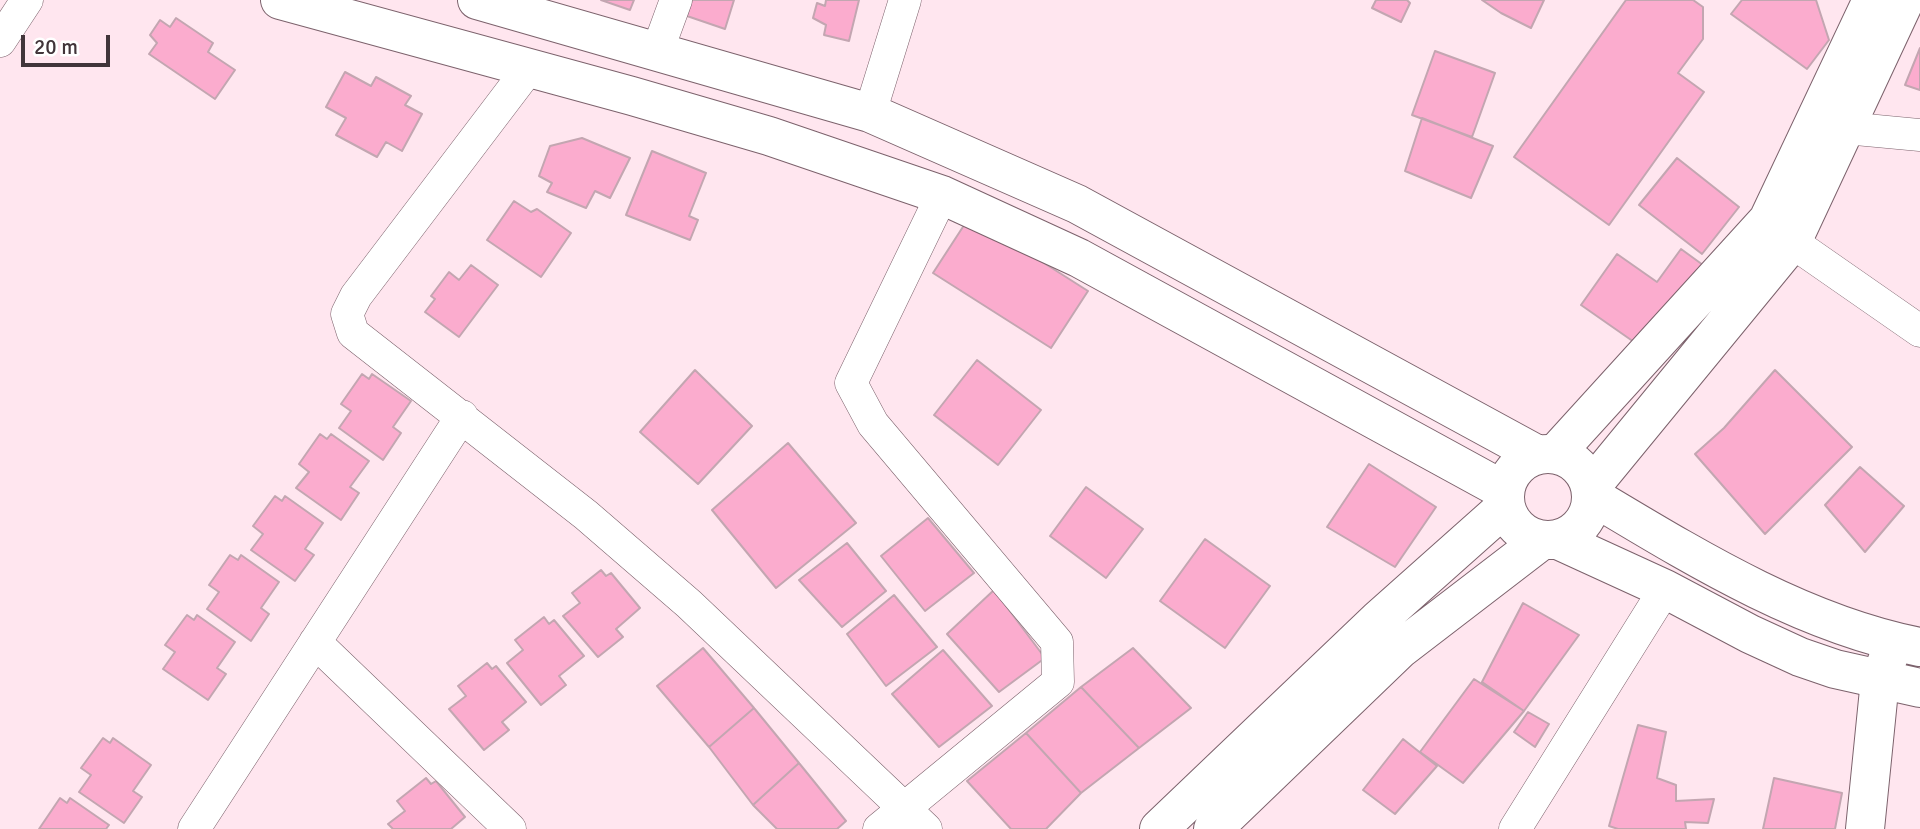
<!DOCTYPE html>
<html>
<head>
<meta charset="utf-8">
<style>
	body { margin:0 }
	#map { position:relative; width:1920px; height:829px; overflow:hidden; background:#ffe6ef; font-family:Signika,sans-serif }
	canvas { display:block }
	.scale { position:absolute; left:21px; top:35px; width:89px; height:32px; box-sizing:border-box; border:4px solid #41353a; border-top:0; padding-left:9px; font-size:21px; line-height:24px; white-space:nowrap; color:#41353a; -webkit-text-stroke:5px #fff; paint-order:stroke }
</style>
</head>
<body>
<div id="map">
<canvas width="1920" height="829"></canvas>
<div class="scale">20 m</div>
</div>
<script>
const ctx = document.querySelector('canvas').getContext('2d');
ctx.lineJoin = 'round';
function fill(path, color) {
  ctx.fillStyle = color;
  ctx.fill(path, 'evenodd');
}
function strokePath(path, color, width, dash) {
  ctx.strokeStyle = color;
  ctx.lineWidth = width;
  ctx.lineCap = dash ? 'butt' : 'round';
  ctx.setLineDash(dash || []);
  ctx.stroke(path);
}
const building = new Path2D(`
	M601,0H634L630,10Z
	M692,0H734L725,29L687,16Z
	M826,0H859L849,41L824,35L826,25L813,18L817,3L825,6Z
	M1376,0H1407L1410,3L1401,22L1372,8Z
	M1482,0H1544L1531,28L1501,13Z
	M1626,0H1693L1703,7V39L1678,73L1704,92L1609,225L1514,157Z
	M1742,0H1816L1829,40L1807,69L1731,14Z
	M176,18L213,43L208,52L235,70L215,99L149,54L157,43L150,35L160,20L170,27Z
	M1920,48V90L1905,85Z
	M1435,51L1495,73L1472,137L1412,115Z
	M345,72L371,86L376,77L411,96L405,105L422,114L402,151L386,142L377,157L336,135L346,118L326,107Z
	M1422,118L1493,146L1471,198L1405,171Z
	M582,138L630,158L610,198L595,191L586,208L547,192L552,183L539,176L550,146Z
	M652,151L706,173L689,216L698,220L690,240L626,215Z
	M1677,158L1739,207L1702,254L1639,205Z
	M514,201L531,212L537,209L571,233L541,277L487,240Z
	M970,216L1088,291L1051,348L933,273Z
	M1681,249L1703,265L1644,349L1581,305L1617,254L1657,282Z
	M471,265L498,285L459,337L425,312L435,299L431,296L449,272L459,280Z
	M977,360L1041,410L998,465L934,415Z
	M695,370L752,426L698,484L640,432Z
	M1775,370L1852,447L1765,534L1695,454L1724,428Z
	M362,374L369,379L372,374L411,401L393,427L401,433L383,460L339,428L351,411L341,404Z
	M320,434L327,439L331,434L369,461L350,487L359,493L341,520L296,488L309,472L299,464Z
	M788,443L856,523L776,588L712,510Z
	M1369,464L1436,507L1395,567L1327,527Z
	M1860,467L1904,506L1865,552L1825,505Z
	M1086,487L1143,529L1106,578L1050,536Z
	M275,496L282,501L285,496L323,523L305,549L314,555L295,581L251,550L263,534L253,526Z
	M928,518L974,573L925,611L881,556Z
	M1205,539L1270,586L1225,648L1160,601Z
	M847,543L886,591L842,627L799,580Z
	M230,555L238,560L241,555L279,582L261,608L269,614L251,641L207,609L219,592L209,585Z
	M601,570L606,576L611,573L640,608L616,629L623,637L598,657L563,616L580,603L572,593Z
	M994,590L1045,658L999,692L947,634Z
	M894,595L937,647L886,686L847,634Z
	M1523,603L1579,635L1524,711L1482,682Z
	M187,615L194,620L197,615L235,642L217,668L226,674L208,700L163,669L175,652L165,645Z
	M544,617L549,624L554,620L584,656L559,676L566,685L541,705L507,663L523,650L515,640Z
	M703,648L754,708L709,747L657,686Z
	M1133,648L1191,708L1139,748L1081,687Z
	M943,650L992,706L939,747L892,694Z
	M487,663L492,669L496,666L526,702L502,722L509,730L484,750L449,709L466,696L458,686Z
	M1474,679L1524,711L1463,783L1420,752Z
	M1081,687L1139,748L1081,793L1026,733Z
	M754,708L799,763L753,805L709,747Z
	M1528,712L1549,724L1535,747L1514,732Z
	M1638,725L1666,732L1657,778L1676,785V801L1714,799L1708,823L1685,822L1686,829H1618L1609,826Z
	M1026,733L1081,793L1046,829H1011L967,781Z
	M103,738L110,743L113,738L151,765L133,791L142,797L124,823L79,792L91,775L81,768Z
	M1403,739L1437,766L1395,814L1363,790Z
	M799,763L846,821L837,829H777L753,805Z
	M426,778L431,784L436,781L465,817L451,829H393L388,824L405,811L397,801Z
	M1774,778L1842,793L1835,829H1763Z
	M60,798L67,803L70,798L109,825L106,829H39Z`);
fill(building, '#fbacce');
strokePath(building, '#c3a6b1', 2);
const minor = new Path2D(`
	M0,41L27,0
	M657,52L676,0
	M529,68L356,296L347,314L353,333L586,515L689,604L926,829
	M870,113L905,0
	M1845,128L1920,135
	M1792,242L1920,331
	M315,642L510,829
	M194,829L462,416
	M879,829L1058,682L1057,642L873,424L851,383L942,195
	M1515,829L1665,589`);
const tertiary = new Path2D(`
	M1555,454L1768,220L1872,0
	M1591,487L1792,242L1905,0
	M1159,829L1378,620L1505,507
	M1213,829L1399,650L1541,541
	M1865,829L1880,680L1894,642`);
const primary = new Path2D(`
	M280,0L632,96L769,136L942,195L1079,258L1505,491
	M477,0L870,113L1077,204L1538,455
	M1505 497a43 43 0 1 1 86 0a43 43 0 1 1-86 0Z
	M1592,496C1694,557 1802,624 1920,647
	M1558,540L1665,589L1750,634L1800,657L1835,669L1920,688`);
strokePath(minor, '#7c626c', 33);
strokePath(tertiary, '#7c626c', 40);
strokePath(primary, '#7c626c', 40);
strokePath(minor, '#fff', 32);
strokePath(tertiary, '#fff', 38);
strokePath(primary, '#fff', 38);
</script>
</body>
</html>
